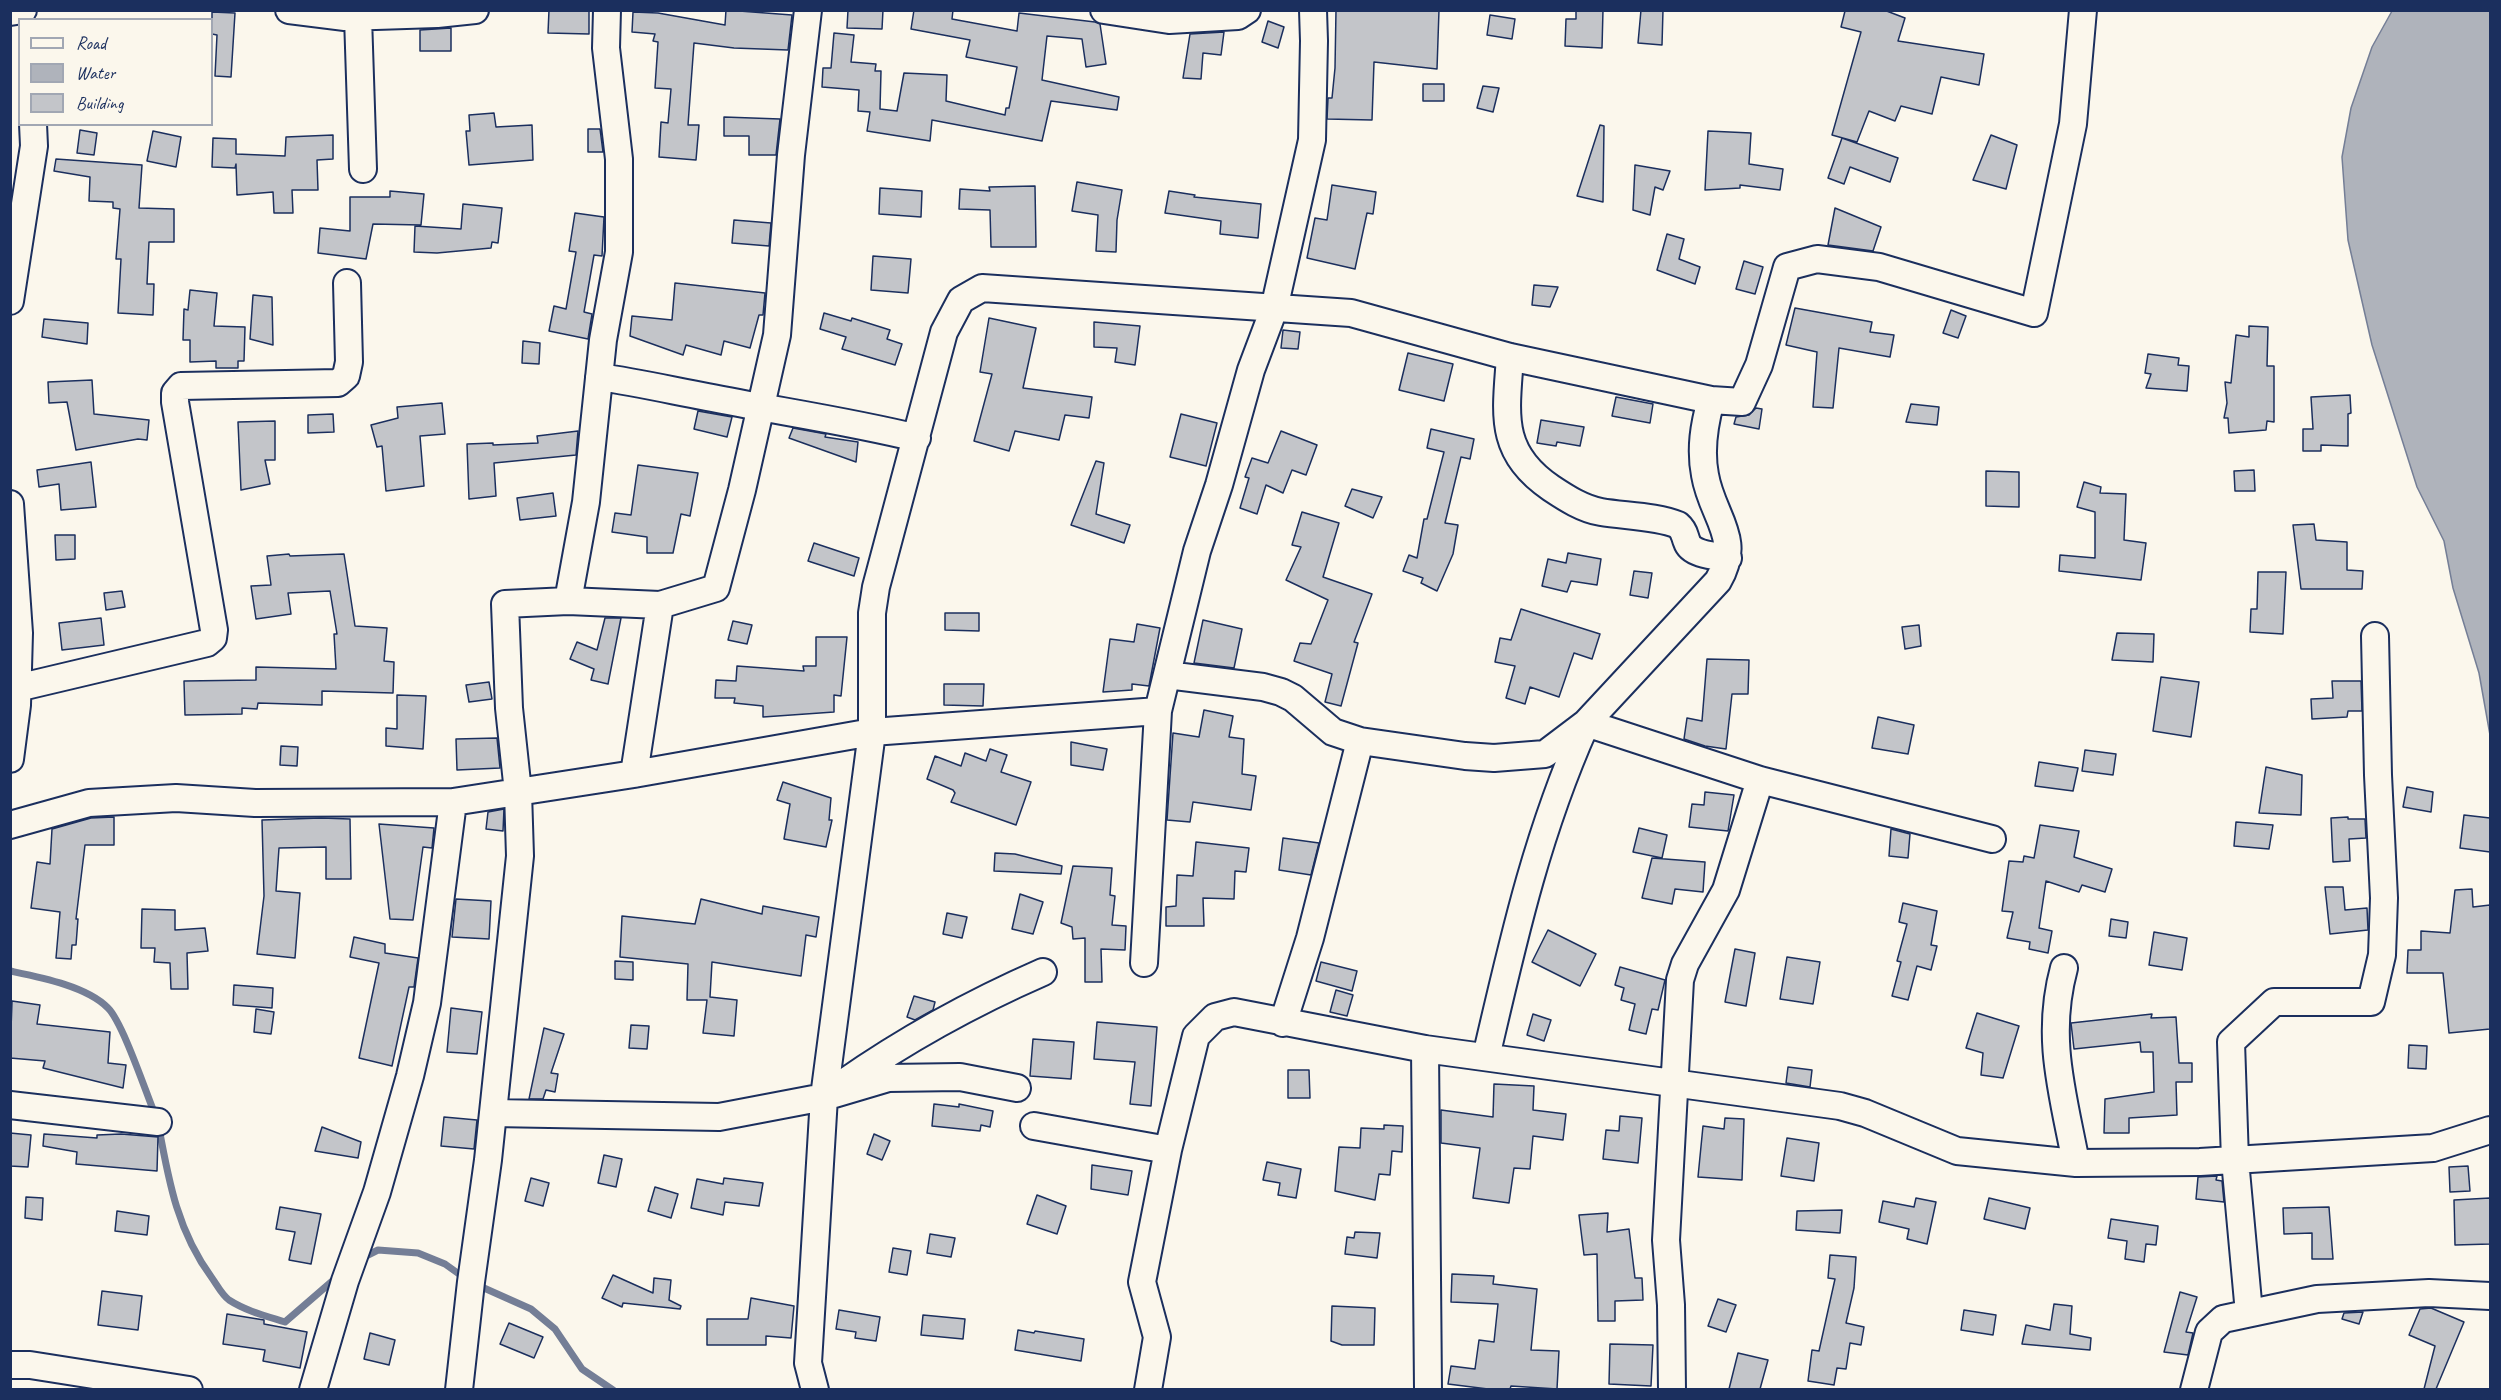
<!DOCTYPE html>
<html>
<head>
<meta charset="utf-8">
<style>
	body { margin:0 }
	#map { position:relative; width:2501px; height:1400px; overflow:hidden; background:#fbf7ec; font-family:Caveat,sans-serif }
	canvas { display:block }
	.frame { position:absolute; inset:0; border:12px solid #1b2f5e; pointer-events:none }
	.legend { position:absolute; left:18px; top:18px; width:195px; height:108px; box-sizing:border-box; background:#fbf7ec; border:2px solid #a1a7b3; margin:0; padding:8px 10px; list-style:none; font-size:18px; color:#1b2f5e }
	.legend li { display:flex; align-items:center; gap:12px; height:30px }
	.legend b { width:30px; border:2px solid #a1a7b3 }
</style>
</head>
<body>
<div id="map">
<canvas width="2501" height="1400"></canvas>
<div class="frame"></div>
<ul class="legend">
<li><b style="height:8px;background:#fbf7ec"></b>Road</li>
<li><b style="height:16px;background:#afb3bb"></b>Water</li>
<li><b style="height:16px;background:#c3c5c9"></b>Building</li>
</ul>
</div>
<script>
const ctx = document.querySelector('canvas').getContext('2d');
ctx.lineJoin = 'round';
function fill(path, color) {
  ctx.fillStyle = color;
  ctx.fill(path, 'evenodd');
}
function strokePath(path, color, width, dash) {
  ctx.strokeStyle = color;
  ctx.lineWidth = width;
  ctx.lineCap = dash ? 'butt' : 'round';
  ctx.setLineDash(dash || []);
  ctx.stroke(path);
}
const water = new Path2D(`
	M2392,11H2490V735L2479,673L2453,588L2444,541L2417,487L2372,345L2348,240L2342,157L2351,108L2372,47Z`);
fill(water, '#afb3bb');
strokePath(water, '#747e96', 1.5);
strokePath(new Path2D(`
	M10,971C39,977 87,986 108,1008C123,1023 146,1093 156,1117
	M159,1128C169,1183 178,1232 212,1278C217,1285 222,1295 229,1300C246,1311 266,1316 285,1322L337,1277
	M360,1259L378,1250L418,1253L445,1264L466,1279
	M475,1284L531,1309L555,1329L582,1369L613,1390`), '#747e96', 7);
const building = new Path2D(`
	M549,10H589V34L548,33Z
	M726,10L792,15L788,50L734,48L694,43L688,125H699L696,160L659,157L661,122L668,123L671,89L655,88L658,42L653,41L655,34L632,32L633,12L658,13L725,25Z
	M848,10H883L882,29L847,28Z
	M914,10H953L952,19L1017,31L1019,13L1095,22L1100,24L1106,64L1086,67L1082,39L1047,36L1042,80L1119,97L1117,110L1051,101L1042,141L932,120L930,141L867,131L870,112L858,111L859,90L822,87L823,68H831L834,33L854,35L851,62L876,64L875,71H881L880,109L897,111L904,73L947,75L946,101L1005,115L1006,108H1009L1017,67L966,57L970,40L911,29Z
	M1336,10H1439L1437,69L1374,62L1372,120L1327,119L1328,98H1332L1335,68Z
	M1576,10H1603L1602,48L1565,46L1566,19H1576Z
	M1641,10H1663L1662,45L1638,43Z
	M1884,10L1905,18L1898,41L1984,54L1979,85L1941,77L1932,114L1901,106L1895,121L1869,111L1857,142L1832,135L1861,32L1841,27L1845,11Z
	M212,12L235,13L231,77L215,76L217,35L212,34Z
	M1490,15L1515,19L1512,39L1487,35Z
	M1268,21L1284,27L1278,48L1262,42Z
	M451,28V51H420V30Z
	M1224,32L1221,55L1203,53L1201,79L1183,78L1190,34Z
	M1423,84H1444V101H1423Z
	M1483,86L1499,88L1493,112L1477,108Z
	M494,113L496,127L532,125L533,160L469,165L466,131H470L469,115Z
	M724,117L780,119L776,155H749V136H724Z
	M1600,125L1604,126L1603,202L1577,196Z
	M588,129H600L603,152H588Z
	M80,130L97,133L94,155L77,153Z
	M153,131L181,137L176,167L147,161Z
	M1708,131L1751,133L1749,164L1783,169L1780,190L1740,185V188L1705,190Z
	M333,135V159L317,160L318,190H292L293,213H274L273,192L237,195L236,164L235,168L212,167L213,138L236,139V154L285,156L286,137Z
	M1991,135L2017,145L2006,189L1973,180Z
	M1842,138L1898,158L1890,182L1850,167L1844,184L1828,178Z
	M56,159L142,165L139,208L174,209V242H149L147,284H154L153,315L118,313L121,259H116L120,209L113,208V202L89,201L90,177L54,171Z
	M1635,165L1670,171L1663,190L1655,187L1650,215L1633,210Z
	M1077,182L1122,190L1117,220L1116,252L1096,251L1098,215L1072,211Z
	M1332,185L1376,192L1373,214L1367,213L1355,269L1307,258L1315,218L1327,220Z
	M1035,186L1036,247H991L990,210L959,209L960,189L990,191L989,187Z
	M880,188L922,191L921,217L879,214Z
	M390,191L424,194L421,225L373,224L366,259L318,253L320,228L350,231V197H390Z
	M1169,191L1195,195L1194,197L1261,204L1258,238L1220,234L1221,221L1165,213Z
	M463,204L502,208L498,243L492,242L491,248L437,253L414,252L415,226L461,229Z
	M1835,208L1881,227L1873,251L1828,245Z
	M575,213L604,217L602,256L594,255L584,312L592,314L588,339L549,331L554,306L566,309L576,252L569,251Z
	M734,220L771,223L769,246L732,243Z
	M1667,234L1684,239L1679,259L1700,267L1695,284L1657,270Z
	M873,256L911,259L908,293L871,290Z
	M1744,261L1763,267L1755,294L1736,289Z
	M675,283L765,293L763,315H759L750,348L724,341L721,355L686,345L683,355L630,336L632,316L672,320Z
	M1534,285L1558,287L1550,307L1532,305Z
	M190,290L217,293L214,326L245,327L244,361H238V368H216V361L190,362V340H183L184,309L188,310Z
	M253,295L272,297L273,345L250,339Z
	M1795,308L1872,322L1870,332L1894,335L1890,357L1839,348L1833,408L1813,407L1817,352L1786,345Z
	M1951,310L1966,316L1958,338L1943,333Z
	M824,313L851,321L852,318L890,330L887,339L902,344L895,365L842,349L846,337L820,329Z
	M989,318L1036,328L1023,388L1092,397L1089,418L1065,415L1059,440L1015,431L1009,451L974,441L992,374L980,372Z
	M44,319L88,323L87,344L42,337Z
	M1094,322L1140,326L1135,365L1115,362L1117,348L1094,347Z
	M2249,326L2268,327L2267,366H2274V422L2267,421L2266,430L2229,433L2228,418H2224L2227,403L2225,382L2231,383L2236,335L2249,337Z
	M1283,330L1300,332L1298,349L1281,348Z
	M523,341L540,343L539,364L522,363Z
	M1408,353L1453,364L1444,401L1399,390Z
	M2148,354L2179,358L2178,365L2189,366L2187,391L2146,388L2151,374L2145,373Z
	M92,380L94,414L149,420L147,440L138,439L76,450L67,402L49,403L48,382Z
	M2350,395L2351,413L2348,414V446L2321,445V451H2303V429H2313L2311,397Z
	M1616,397L1653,404L1650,423L1612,416Z
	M442,403L445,434L420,436L424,486L386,491L382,446L377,447L371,425L398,418L397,407Z
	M1911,404L1939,407L1937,425L1906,422Z
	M1756,408L1762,409L1759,429L1734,424L1736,417L1749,415Z
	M698,411L732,417L727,437L694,429Z
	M333,414L334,432L308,433V415Z
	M1181,414L1217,423L1206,466L1170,457Z
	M1541,420L1584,427L1580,446L1557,442L1556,446L1537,443Z
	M275,421V460H265L270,484L241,490L238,422Z
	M793,428L826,434L825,437L858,442L856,462L789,438Z
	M1431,429L1474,439L1470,459L1461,457L1445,523L1458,525L1453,554L1437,591L1421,583L1423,578L1403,571L1409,555L1417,558L1424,519H1427L1444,452L1427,448Z
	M578,431L576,455L494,463L496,496L469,499L467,444L493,443V445L538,443L537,436Z
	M1281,431L1317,445L1306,475L1292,470L1283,493L1266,485L1257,514L1240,508L1249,478L1245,477L1252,458L1268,463Z
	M1096,461L1104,463L1096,514L1130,525L1124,543L1071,525Z
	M91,462L96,507L61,510L59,484L39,487L37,470Z
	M638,465L698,473L690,516L681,514L673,553H647V537L612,532L615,513L631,515Z
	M2254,470L2255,491H2235L2234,471Z
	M1986,471L2019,472V507L1986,506Z
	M2084,482L2101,487L2100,493L2126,494L2124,540L2146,543L2141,580L2059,571L2060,555L2095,558V512L2077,507Z
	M1352,489L1382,497L1373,518L1345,506Z
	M553,493L556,516L520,520L517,498Z
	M1302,512L1339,523L1323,577L1372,594L1354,642L1358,643L1341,706L1325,702L1332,674L1294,661L1300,643L1311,644L1328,600L1286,580L1301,547L1292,545Z
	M2314,524L2316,540L2347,542V570L2363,571L2362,589H2301L2293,525Z
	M55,535H75V559L56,560Z
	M814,543L859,558L854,576L808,561Z
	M1568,553L1601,559L1597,585L1571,581L1567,592L1542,586L1548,559L1566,563Z
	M289,554L290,556L344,554L355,626L387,628L384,661L394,662L393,693L322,691V705L258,703L257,709L242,708V714L185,715L184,681L256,680V667L336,669L334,634H337L330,591L288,593L291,614L256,619L251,586L271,585L267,556Z
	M1634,571L1652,573L1648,598L1630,595Z
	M2258,572H2286L2283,634L2250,632L2251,609H2257Z
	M122,591L125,607L106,610L104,593Z
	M1521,609L1600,634L1592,659L1574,653L1559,697L1530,687L1525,704L1506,698L1515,666L1495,662L1500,638L1511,640Z
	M945,613H979V631L945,630Z
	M101,618L104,645L62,650L59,623Z
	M605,618H621L608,684L591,680L594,669L570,659L577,642L597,650Z
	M1203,620L1242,629L1234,668L1194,663Z
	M733,621L752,625L747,644L728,640Z
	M1137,624L1160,628L1149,686L1132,684V690L1103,692L1110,639L1134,642Z
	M1919,625L1921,646L1905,649L1902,627Z
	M2117,633L2154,634L2153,662L2112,660Z
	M816,637H847L841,696L834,695V712L763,717V706L734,703L735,698H715L716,680L736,681L737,666L804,671L803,666H816Z
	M1707,659L1749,660L1748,694H1732L1726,749L1705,746L1684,739L1687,718L1702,721Z
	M2161,677L2199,682L2191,737L2153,731Z
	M2332,681H2361L2362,711H2348L2347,717L2312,719L2311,699L2333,698Z
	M489,682L492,699L469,702L466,685Z
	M944,684H984L983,706L944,705Z
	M397,695L426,696L423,749L386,746V728L397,729Z
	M1204,710L1233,716L1229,737L1244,739L1242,774L1256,776L1251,810L1193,802L1190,822L1167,820L1173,733L1199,737Z
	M1878,717L1914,725L1908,754L1872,748Z
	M497,738L500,768L457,770L456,739Z
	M1071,742L1107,749L1103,770L1071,765Z
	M281,746L298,747L297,766L280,765Z
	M990,749L1007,755L1001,772L1031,782L1016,825L951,802L955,793L953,790L927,779L935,756L961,766L965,753L986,761Z
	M2085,750L2116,754L2113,775L2082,771Z
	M2039,762L2078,768L2073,791L2035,786Z
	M2266,767L2302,775L2301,815L2259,813Z
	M783,782L831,798L829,820H832L826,847L784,839L790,804L777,800Z
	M2407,787L2433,792L2431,812L2403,807Z
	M1705,792L1734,795L1728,831L1689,827L1692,804L1704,805Z
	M504,809L503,831L486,829L488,812Z
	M2464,815L2490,818V852L2460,848Z
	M114,817V845H85L76,919H78L76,945H72L71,959L56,958L60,912L31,908L37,862L50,864L52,829L91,818Z
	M2348,817V819H2365L2366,838L2349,839L2350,861L2333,862L2331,818Z
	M321,818L350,819L351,879H326V847L279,848L276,891L300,893L295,958L257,954L264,896L262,820Z
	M2236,822L2273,825L2269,849L2234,846Z
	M379,824L434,828L432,848L423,847L413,920L390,919Z
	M2040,825L2079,831L2074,857L2112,869L2105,892L2082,885L2079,892L2046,881L2039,928L2052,931L2048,953L2029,949L2030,942L2007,938L2013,912L2002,911L2009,861L2023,862L2024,856L2034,858Z
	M1639,828L1667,835L1662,858L1633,852Z
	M1891,829L1910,834L1908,858L1889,856Z
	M1283,838L1319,843L1311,875L1279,870Z
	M1196,842L1249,848L1246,872L1235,871L1234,899L1203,898L1204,926H1166V907L1176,906L1177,875L1193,876Z
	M995,853L1015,854L1062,866L1061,874L994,871Z
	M1652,858L1705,862L1703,892L1675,889L1672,904L1642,898Z
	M1073,866L1112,868L1110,895L1115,896L1112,925L1126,926L1125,950L1101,949L1102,982H1085V938L1073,939L1072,927L1061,923Z
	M2325,887H2343L2345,910L2367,908L2368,930L2330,934Z
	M2472,889L2473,907L2490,905V1029L2449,1033L2443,973H2407L2408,950H2421V931L2450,933L2455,890Z
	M1020,894L1043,902L1033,934L1012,929Z
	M456,899L491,901L489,939L452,937Z
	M701,899L762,914L763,906L819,917L816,937L806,935L801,976L712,962L710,997L737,1000L734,1036L703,1033L707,1000H687L688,964L620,957L622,916L695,924Z
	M1903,903L1937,911L1931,945L1937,946L1931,970L1917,966L1908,1000L1892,996L1901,962L1897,961L1907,924L1899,922Z
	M142,909L175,910V930L205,928L208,951L187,953L188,989H171L170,963L154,962L155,948H141Z
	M947,913L967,917L962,938L943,934Z
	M2111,919L2128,922L2126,938L2109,936Z
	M1548,930L1596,954L1580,986L1532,962Z
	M2154,932L2187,938L2182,970L2149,965Z
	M354,937L385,944V953L418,958L414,987H409L392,1066L359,1058L379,963L350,957Z
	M1735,949L1755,953L1746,1006L1725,1002Z
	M1787,957L1820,962L1813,1004L1780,999Z
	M615,961L633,962V980L615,979Z
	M1321,962L1357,971L1352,991L1316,981Z
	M1620,967L1665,980L1658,1010L1652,1009L1646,1034L1629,1030L1635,1004L1621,1000L1624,988L1615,985Z
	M234,985L273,988L272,1008L233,1005Z
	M1336,990L1353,995L1347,1016L1330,1012Z
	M914,996L935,1002L933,1010L915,1020L907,1017Z
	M12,1001L40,1005L37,1024L110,1032L108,1063L126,1065L123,1088L43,1068L45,1061L10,1058Z
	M451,1008L482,1012L477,1054L447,1052Z
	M256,1009L274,1012L271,1034L254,1032Z
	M1977,1013L2019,1026L2003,1078L1981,1075L1983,1053L1966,1048Z
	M1533,1014L1551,1020L1544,1041L1527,1035Z
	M2152,1014L2151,1018L2176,1017L2179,1063H2192V1082H2176L2177,1115L2129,1118V1133H2104L2105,1099L2154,1092L2153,1052H2141L2140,1042L2074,1049L2071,1023Z
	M1097,1022L1157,1027L1151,1106L1130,1104L1135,1062L1094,1059Z
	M631,1025L649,1026L647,1049L629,1048Z
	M544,1028L564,1034L551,1073L558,1074L555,1092L546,1090L543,1099H529Z
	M1033,1039L1074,1042L1071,1079L1030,1076Z
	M2409,1045L2427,1046L2426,1069L2408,1068Z
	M1788,1067L1812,1070L1810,1087L1786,1083Z
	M1288,1070H1309L1310,1098H1288Z
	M1494,1084L1534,1086L1533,1110L1566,1114L1563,1140L1533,1136L1530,1169L1514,1168L1509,1203L1473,1198L1480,1148L1441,1143V1110L1493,1117Z
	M934,1104L959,1107V1104L993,1111L990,1127L981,1125L980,1131L932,1126Z
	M1620,1116L1642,1118L1638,1163L1603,1159L1606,1130L1619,1131Z
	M444,1117L477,1120L474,1149L441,1146Z
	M1725,1118L1744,1119L1742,1180L1698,1177L1703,1126L1724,1129Z
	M1384,1125L1403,1126L1402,1152L1392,1151L1390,1175L1379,1174L1375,1200L1335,1191L1339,1147L1360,1148L1361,1128L1384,1129Z
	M322,1127L361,1142L358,1158L315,1151Z
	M10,1133L31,1135L28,1167L10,1166Z
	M44,1134L97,1138V1135L121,1134L158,1137L157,1171L76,1164L77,1152L43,1146Z
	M874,1134L890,1141L882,1160L867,1154Z
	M1787,1138L1819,1143L1814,1181L1781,1176Z
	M604,1155L622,1159L616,1187L598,1183Z
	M1267,1162L1301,1169L1296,1198L1278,1195L1280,1183L1263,1180Z
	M1092,1165L1132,1171L1128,1195L1091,1189Z
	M2468,1166L2470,1191L2450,1192L2449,1167Z
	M2217,1176L2216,1180L2222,1181L2224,1202L2196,1199L2198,1177Z
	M531,1178L549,1183L543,1206L525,1201Z
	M724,1178L763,1183L759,1206L725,1202L723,1215L691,1208L697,1179L723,1184Z
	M655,1187L678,1194L671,1218L648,1211Z
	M1037,1195L1066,1206L1057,1234L1027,1224Z
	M26,1197L43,1198L42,1220L25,1218Z
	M1916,1198L1936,1202L1927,1244L1907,1239L1909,1229L1879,1222L1883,1201L1914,1207Z
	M1989,1198L2030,1208L2025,1229L1984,1219Z
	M2490,1198V1244L2455,1245L2454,1200Z
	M280,1207L321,1214L311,1264L289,1260L295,1232L276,1229Z
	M2329,1207L2333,1259H2312V1233L2284,1234L2283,1208Z
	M1842,1210L1840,1233L1796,1230L1797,1211Z
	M117,1211L149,1216L147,1235L115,1231Z
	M1608,1213L1607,1232L1629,1229L1635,1278H1642L1643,1300L1615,1301V1321H1598L1597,1254L1584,1255L1579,1215Z
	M2111,1219L2158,1226L2156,1245L2146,1244L2144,1262L2125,1259L2127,1241L2108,1238Z
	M1355,1232L1380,1233L1377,1258L1345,1254L1347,1237L1354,1238Z
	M930,1234L955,1238L951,1257L927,1253Z
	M893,1248L911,1251L907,1275L889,1272Z
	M1830,1255L1856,1257L1854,1288L1846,1323L1864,1327L1861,1345L1850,1343L1846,1369L1837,1368L1834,1385L1808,1381L1812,1350L1819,1351L1835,1279L1828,1278Z
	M1452,1274L1494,1276L1493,1284L1537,1289L1531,1350L1559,1351L1557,1389L1511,1386L1510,1389H1488L1448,1384L1451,1366L1475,1369L1479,1340L1494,1342L1498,1304L1451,1302Z
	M613,1275L653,1293L654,1278L671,1280L669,1300L681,1306L680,1309L623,1303L622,1307L602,1298Z
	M102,1291L142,1296L138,1330L98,1325Z
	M2180,1292L2197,1297L2186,1332L2193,1333L2188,1355L2164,1352Z
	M751,1298L794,1306L791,1338L766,1336V1345H707V1319H748Z
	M1718,1299L1736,1305L1726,1332L1708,1326Z
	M2054,1304L2072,1306L2070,1334L2091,1338L2090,1350L2022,1344L2026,1325L2050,1330Z
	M1332,1306L1375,1308L1374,1345H1342L1331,1341Z
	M2431,1308L2464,1322L2436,1389H2424L2435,1346L2409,1335L2420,1309Z
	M839,1310L880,1317L876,1341L855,1338L856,1332L836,1329Z
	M1964,1310L1996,1315L1993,1335L1961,1330Z
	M2363,1312L2359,1324L2342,1319L2344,1313Z
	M227,1314L264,1320V1324L307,1332L300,1368L263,1361L265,1350L223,1344Z
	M923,1315L965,1319L963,1339L921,1335Z
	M509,1323L543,1337L534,1358L500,1344Z
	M1018,1330L1034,1333L1035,1331L1084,1339L1081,1361L1015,1350Z
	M370,1333L395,1340L389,1365L364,1359Z
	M1610,1344L1653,1345L1651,1386L1609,1384Z
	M1738,1353L1768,1360L1760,1389H1729Z`);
fill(building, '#c3c5c9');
strokePath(building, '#1b2f5e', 1.5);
const minor = new Path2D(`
	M289,10L345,17L437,14L475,10
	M1104,10L1169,20L1238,16L1247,10
	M10,12L23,10
	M358,17L363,169
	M10,301L34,146L33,124
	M1510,357C1506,414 1498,452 1551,488C1566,498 1583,509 1601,512C1624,516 1657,516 1678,525C1685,531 1684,535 1687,542C1691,555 1717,556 1728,558
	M599,377C635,382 670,390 707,397C777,411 848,421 917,438
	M10,504L19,633L17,705L10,759
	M568,601L586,502L603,340L619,252V159L606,48L607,10
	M1167,675L1263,687L1281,692L1293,698L1333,732L1360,741L1465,756L1494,758L1545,754L1586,723L1718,581C1743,538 1712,517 1705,475C1700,449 1704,425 1711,400
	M17,688L207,643L213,638L214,630L175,402V393L181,386L338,383L346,376L349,362L347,283
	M1586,723L1760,780L1992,839
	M634,774L660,605
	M10,825L89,803L176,798L255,803L453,802L634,774L872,732L1158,711
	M1144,963L1158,711L1197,551L1219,485L1251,370L1274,309L1312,140L1314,41L1313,10
	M2064,968C2045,1038 2063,1094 2076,1163
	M1283,1023L1310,938L1360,741
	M1425,1049L1428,1390
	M1486,1057C1513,941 1536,836 1585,726
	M842,1084C905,1040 972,1003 1043,972
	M10,1105L158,1122
	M493,1113L719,1117L824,1097L888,1078L960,1077L1017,1088
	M1034,1126L1168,1150
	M2249,1313L2235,1160L2231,1042L2274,1002H2371L2382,955L2384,898L2378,775L2375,636
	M10,1365H30L189,1390
	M313,1390L345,1281L377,1192L410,1076L427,1003L453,802
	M459,1390L471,1282L488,1160L520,856L518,792L509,708L505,604L568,601L660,605L716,588L742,490L777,335L791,155L808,10
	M815,1390L808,1363L824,1097L872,732V613L876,587L944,332L961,300L982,288L1351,313L1510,357L1711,400L1742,402L1759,365L1787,267L1817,259L1879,267L2034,313L2073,124L2083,10
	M1148,1390L1157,1337L1142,1282L1168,1150L1196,1036L1215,1017L1234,1012L1425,1049L1840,1106L1865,1113L1957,1151L2076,1163L2200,1162L2433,1148L2490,1130
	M1672,1390L1671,1305L1666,1240L1680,980L1685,964L1726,890L1760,780
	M2194,1390L2209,1332L2223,1319L2317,1299L2429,1293L2490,1296`);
strokePath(minor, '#1b2f5e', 30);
strokePath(minor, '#fbf7ec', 26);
</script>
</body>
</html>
